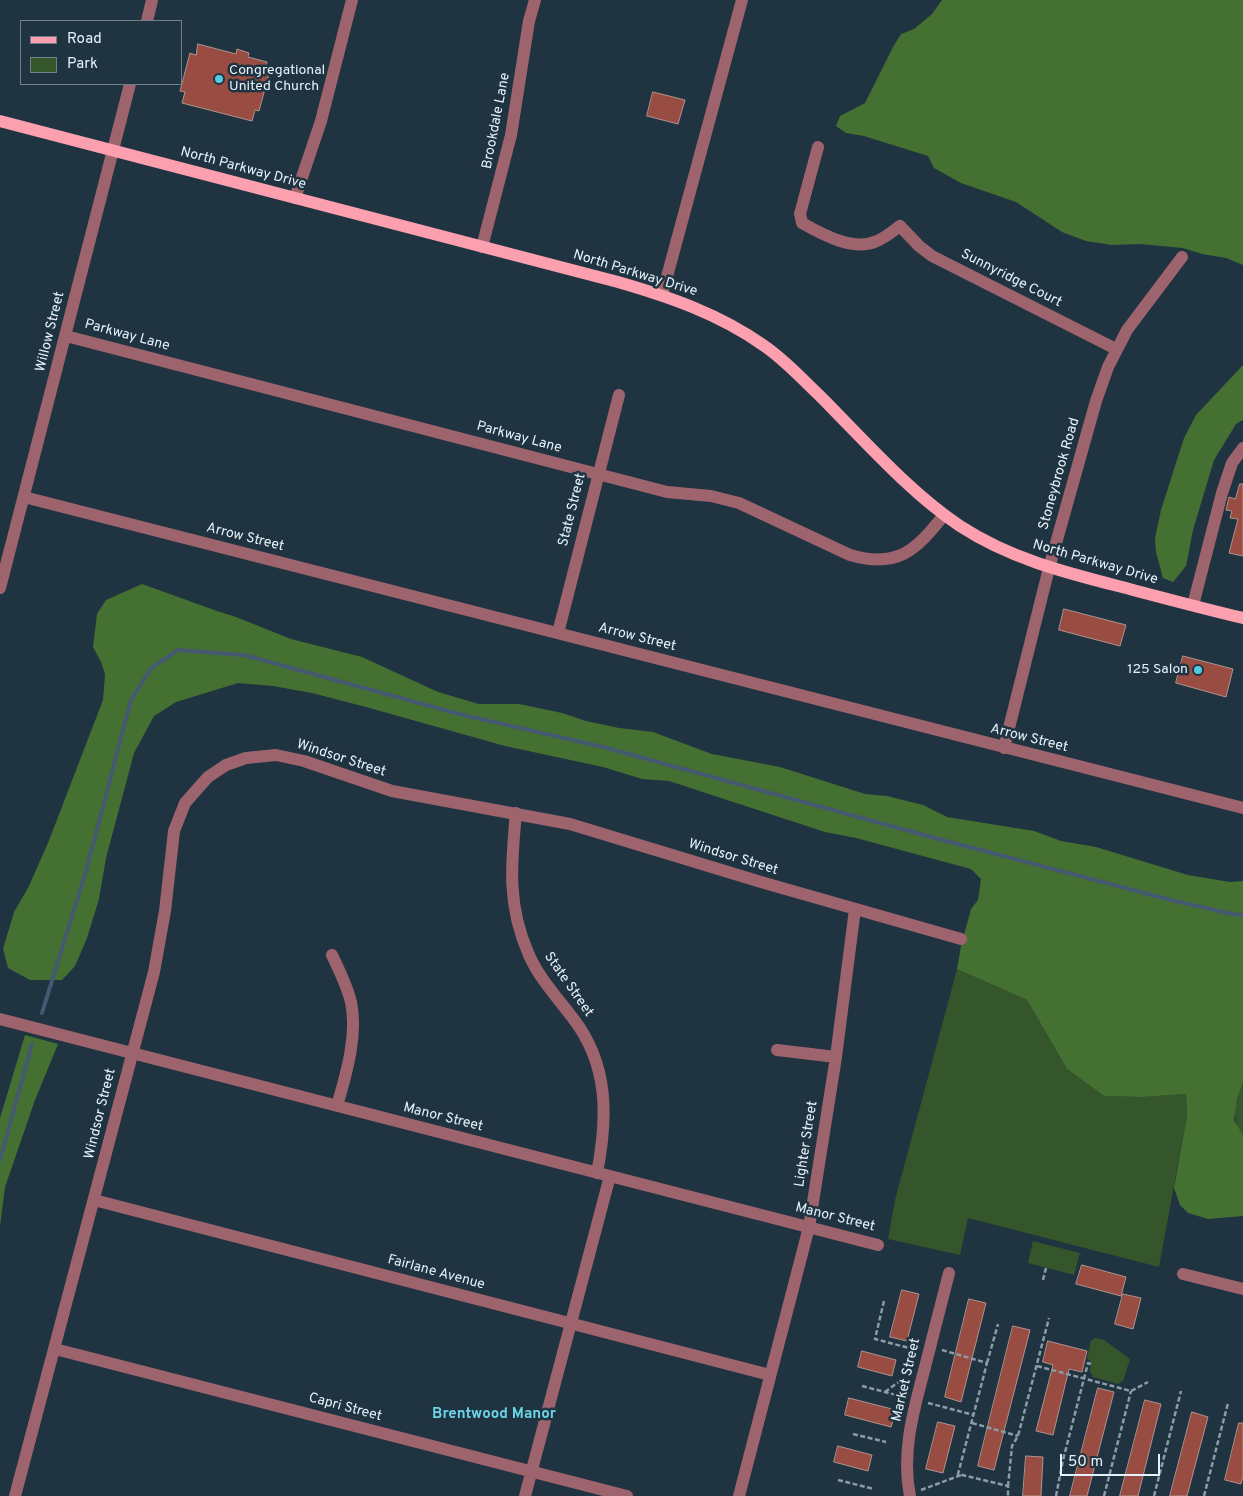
<!DOCTYPE html>
<html>
<head>
<meta charset="utf-8">
<style>
	body { margin:0 }
	#map { position:relative; width:1243px; height:1496px; overflow:hidden; background:#203341; font-family:Overpass,sans-serif }
	canvas { display:block }
	.legend { position:absolute; left:20px; top:20px; width:162px; height:65px; box-sizing:border-box; background:#203341; border:1px solid #6f7f8b; margin:0; padding:6px 9px; list-style:none; font-size:15px; color:#e6f2fb }
	.legend li { display:flex; align-items:center; gap:10px; height:25px }
	.legend b { width:25px; border:1px solid #6f7f8b }
	.scale { position:absolute; left:1060px; top:1454px; width:100px; height:22px; box-sizing:border-box; border:2px solid #e6f2fb; border-top:0; padding-left:6px; font-size:15px; line-height:18px; white-space:nowrap; color:#e6f2fb; -webkit-text-stroke:4px #203341; paint-order:stroke }
</style>
</head>
<body>
<div id="map">
<canvas width="1243" height="1496"></canvas>
<ul class="legend">
<li><b style="height:6px;background:#fc9fae"></b>Road</li>
<li><b style="height:14px;background:#35552a"></b>Park</li>
</ul>
<div class="scale">50 m</div>
</div>
<script>
const ctx = document.querySelector('canvas').getContext('2d');
ctx.lineJoin = 'round';
function fill(path, color) {
  ctx.fillStyle = color;
  ctx.fill(path, 'evenodd');
}
function strokePath(path, color, width, dash) {
  ctx.strokeStyle = color;
  ctx.lineWidth = width;
  ctx.lineCap = dash ? 'butt' : 'round';
  ctx.setLineDash(dash || []);
  ctx.stroke(path);
}
function label(font, color, halo, rows, align = 'center') {
  ctx.font = font + ' Overpass,sans-serif';
  ctx.lineWidth = 5;
  ctx.setLineDash([]);
  ctx.textBaseline = 'middle';
  ctx.strokeStyle = halo;
  ctx.fillStyle = color;
  for (const [text, x, y, turn = 0] of rows) {
    ctx.save();
    ctx.translate(x, y);
    ctx.rotate((+turn || 0) * Math.PI / 180);
    ctx.textAlign = isNaN(turn) ? turn : align;
    if (halo) ctx.strokeText(text, 0, 0);
    ctx.fillText(text, 0, 0);
    ctx.restore();
  }
}
fill(new Path2D(`
	M957,969L1027,1000L1067,1069L1104,1096L1142,1097L1186,1094L1187,1115L1159,1267L968,1218L960,1255L888,1239L895,1200Z
	M1243,1082V1135C1229,1118 1236,1101 1243,1082Z
	M1033,1241L1080,1253L1074,1275L1028,1263Z
	M1095,1338L1104,1340L1130,1359L1123,1381L1118,1384L1093,1377L1090,1371L1091,1362L1087,1358L1091,1341Z`), '#35552a');
fill(new Path2D(`
	M942,0H1243V265L1226,258L1202,254L1183,248L1140,244L1112,245L1086,241L1062,232L1016,202L961,183L934,168L928,156L864,136L846,133L836,126L840,116L865,103L893,47L901,34L914,29L932,14Z
	M1243,365V420L1236,424L1214,460L1193,530L1186,566L1173,582L1163,578L1156,552L1155,538L1161,510L1184,438L1196,415Z
	M142,584L217,611L236,617L291,639L362,657L438,692L479,704H519L562,713L586,721L619,728L653,732L712,754L780,767L865,794L887,796L923,805L947,817L1034,831L1061,841L1096,847L1188,875L1230,882L1243,881V1082L1237,1099L1234,1120L1243,1135V1216L1208,1219L1188,1213L1180,1205L1174,1188L1187,1115L1186,1094L1142,1097L1104,1096L1067,1069L1027,1000L957,969L961,946L971,909L978,900L981,879L971,869L856,838L825,832L669,781L642,779L603,767L505,746L366,707L312,693L273,686L238,683L176,702L154,716L134,753L106,858L99,899L87,938L75,966L62,980H30L8,968L3,949L14,912L28,888L48,843L103,700L105,674L101,662L93,647L97,614L106,600Z
	M25,1035L58,1044L35,1100L5,1187L0,1226V1118Z`), '#447132');
strokePath(new Path2D(`
	M42,1013L86,871L131,700L151,668L178,650L244,655L459,714L603,747L931,837L1171,900L1232,914L1243,915
	M0,1160L32,1044`), '#455a70', 4);
const building = new Path2D(`
	M198,44L236,54L237,49L249,53L248,57L267,62L264,73L269,74L259,111L255,110L252,121L182,103L185,92L180,91L190,53L196,55Z
	M653,92L685,100L678,124L647,116Z
	M1240,484H1243V556L1229,553L1238,519L1230,518L1232,511L1226,510L1229,497L1235,499Z
	M1064,609L1126,625L1120,646L1059,630Z
	M1183,656L1233,669L1226,697L1176,683Z
	M1082,1265L1126,1277L1121,1296L1076,1284Z
	M902,1290L919,1294L907,1341L890,1337Z
	M1123,1294L1141,1298L1133,1329L1115,1324Z
	M969,1299L986,1303L961,1402L945,1397Z
	M1013,1326L1030,1330L994,1470L978,1466Z
	M1048,1341L1087,1351L1082,1372L1069,1369L1053,1435L1036,1431L1053,1365L1043,1362Z
	M862,1351L896,1360L892,1376L858,1367Z
	M1098,1388L1114,1392L1087,1496H1070Z
	M849,1398L896,1410L891,1427L845,1415Z
	M1145,1400L1161,1404L1138,1496H1120Z
	M1192,1412L1208,1417L1187,1496H1170Z
	M938,1422L955,1426L943,1473L926,1469Z
	M1239,1423H1243V1476L1241,1484L1225,1480Z
	M838,1446L872,1455L868,1471L834,1462Z
	M1026,1456L1043,1457L1041,1496H1023Z`);
fill(building, '#994c41');
strokePath(building, '#af938e', 1);
strokePath(new Path2D(`
	M1043,1280L1046,1268
	M884,1301L875,1339L909,1348
	M942,1350L987,1363L958,1474L1008,1486V1496
	M987,1363L998,1324
	M1037,1366L1131,1391L1148,1382
	M862,1386L904,1397
	M885,1392L900,1381
	M928,1403L974,1415
	M972,1423L1018,1436
	M853,1434L886,1442
	M838,1480L874,1489
	M1008,1486L1012,1446L1018,1436L1049,1318
	M921,1490L961,1475
	M1056,1496L1063,1460L1088,1363L1091,1364
	M1104,1496L1131,1391
	M1154,1496L1181,1391
	M1204,1496L1228,1403`), '#8c9ba6', 2.5, [5, 2.5]);
strokePath(new Path2D(`
	M147,21L152,0
	M818,147L800,214L802,223C822,234 853,252 877,241C885,238 893,231 900,226L919,246L932,256L1116,349
	M295,198L321,121L352,0
	M482,247L511,135L529,21L535,0
	M662,295L742,0
	M66,336L667,492L711,496L739,503L850,555C898,569 916,550 944,515
	M24,497L1243,808
	M0,588L130,84
	M1193,605L1222,493L1232,463L1243,448
	M558,633L619,395
	M1004,748L1049,568L1096,401L1108,367L1127,330L1182,257
	M516,813C511,865 507,906 529,955C539,978 557,997 572,1017C609,1064 608,1117 597,1173
	M332,955C339,970 347,985 351,1002C358,1036 346,1074 337,1106
	M0,1019L878,1245
	M777,1050L836,1057
	M94,1200L770,1375
	M1183,1274L1243,1289
	M55,1349L627,1496
	M15,1496L154,972L165,911L174,831L185,803L208,777L226,765L246,758L276,755L304,761L392,791L570,824L761,882L961,939
	M525,1496L610,1176
	M739,1496L809,1227L836,1057L855,909
	M910,1496C901,1452 914,1409 925,1367C933,1335 941,1304 949,1273`), '#9e646d', 12);
strokePath(new Path2D(`
	M0,121L618,282C670,297 719,314 763,345C784,359 801,378 819,395C863,439 909,492 960,526C1009,558 1063,572 1118,586C1160,597 1201,608 1243,618`), '#fc9fae', 12);
for (const [x, y, r, color] of [
	[219,79,5,"#55cadf"],
	[1198,670,5,"#55cadf"]
]) {
  const dot = new Path2D();
  dot.arc(x, y, r, 0, 2 * Math.PI);
  ctx.fillStyle = color;
  ctx.fill(dot);
  strokePath(dot, '#203341', 2);
}
label('14px', '#e6f2fb', '#203341', [
	["Congregational",229,71],
	["United Church",229,87],
	["125 Salon",1188,670,"right"]
], 'left');
label('14px', '#e6f2fb', '#203341', [
	["Brookdale Lane",497,121,-79],
	["North Parkway Drive",243,169,15],
	["North Parkway Drive",635,274,17],
	["Sunnyridge Court",1011,279,27],
	["Willow Street",51,332,-76],
	["Parkway Lane",127,336,15],
	["Parkway Lane",519,438,15],
	["Stoneybrook Road",1060,474,-74],
	["State Street",573,510,-76],
	["Arrow Street",245,538,14],
	["North Parkway Drive",1095,563,16],
	["Arrow Street",637,638,14],
	["Arrow Street",1029,739,14],
	["Windsor Street",341,759,18],
	["Windsor Street",733,858,17],
	["State Street",568,985,55],
	["Windsor Street",101,1114,-76],
	["Manor Street",443,1118,14],
	["Lighter Street",807,1144,-81],
	["Manor Street",835,1218,14],
	["Fairlane Avenue",436,1273,15],
	["Market Street",907,1380,-77],
	["Capri Street",345,1408,15]
]);
label('bold 15px', '#6bd3e6', '#203341', [
	["Brentwood Manor",494,1415]
]);
</script>
</body>
</html>
